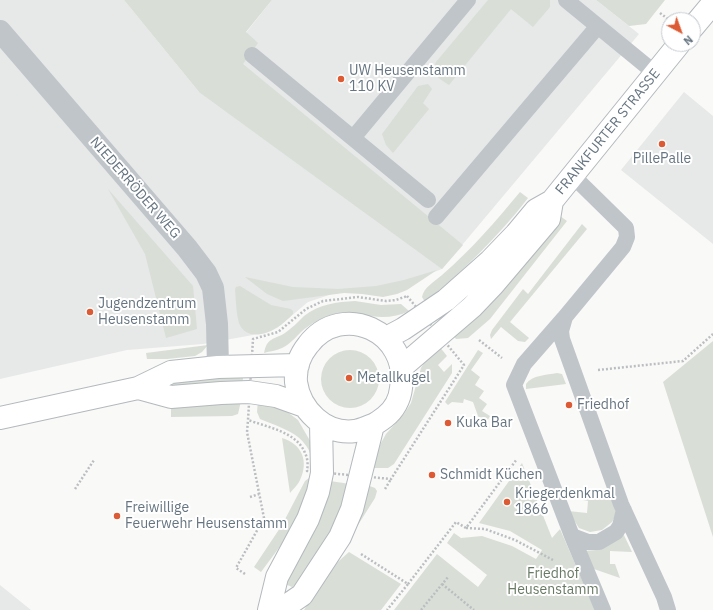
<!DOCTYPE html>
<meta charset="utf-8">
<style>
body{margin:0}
#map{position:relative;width:713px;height:610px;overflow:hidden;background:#f9f9f7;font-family:"IBM Plex Sans",sans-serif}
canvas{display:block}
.north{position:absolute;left:661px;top:12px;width:40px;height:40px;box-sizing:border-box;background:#fff;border:1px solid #c2c8cd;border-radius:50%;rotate:139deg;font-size:11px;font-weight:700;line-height:16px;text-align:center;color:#667581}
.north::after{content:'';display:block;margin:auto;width:14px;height:18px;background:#dd5b34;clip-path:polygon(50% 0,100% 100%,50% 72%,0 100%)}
</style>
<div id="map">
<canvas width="713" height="610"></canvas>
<div class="north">N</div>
</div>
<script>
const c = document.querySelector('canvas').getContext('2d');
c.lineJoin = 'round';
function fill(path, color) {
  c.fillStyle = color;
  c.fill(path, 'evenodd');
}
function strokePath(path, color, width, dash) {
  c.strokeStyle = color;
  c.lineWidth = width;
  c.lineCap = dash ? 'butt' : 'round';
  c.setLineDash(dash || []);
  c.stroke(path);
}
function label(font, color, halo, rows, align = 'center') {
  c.font = font + ' "IBM Plex Sans",sans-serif';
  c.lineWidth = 4;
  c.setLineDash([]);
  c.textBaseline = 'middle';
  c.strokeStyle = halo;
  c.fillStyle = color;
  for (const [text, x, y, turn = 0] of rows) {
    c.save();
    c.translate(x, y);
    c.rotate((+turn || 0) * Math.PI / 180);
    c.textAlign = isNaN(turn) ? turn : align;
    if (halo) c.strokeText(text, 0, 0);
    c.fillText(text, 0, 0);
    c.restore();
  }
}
fill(new Path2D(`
 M0,0H124L199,92L272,0H596L639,34L442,269L381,292L335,293L308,302L277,328L253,335L203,344L127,350L0,379Z
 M684,92L713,116V244L621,170Z
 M0,585L31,610H0Z`), '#e7e8e8');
fill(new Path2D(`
 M124,0H272L246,32L258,43L243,64L463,245L442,269L199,92Z
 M488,0H550V7L533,27L511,9L449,85C439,78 430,75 436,62Z
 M596,0H665L646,24L629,26Z
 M428,84L432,89L423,103L429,109L393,153L386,145L382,134L418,86Z
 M108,189L193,286L197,329L166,338L145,254Z
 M520,192L528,198C498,237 463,271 425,302L422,297C424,287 434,282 442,275C471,250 496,221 520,192Z
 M560,216L567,221L490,319L468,338L456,339L452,334Z
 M582,224L587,229L510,322L529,338L525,342L518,341L501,327L491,339L490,335L492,330L523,289L528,294Z
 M437,270L407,290L397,294L383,297L362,294L344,293L283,301L267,294L245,277L293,287L338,289L376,286L404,280Z
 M240,286L271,305L291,309L293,311V314C288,319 282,325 276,328C264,336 245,339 239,323C236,312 236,300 235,289L236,287Z
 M355,301L381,305L401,304L409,311C401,315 392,317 382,317C365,317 351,310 333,314C321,318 310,324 301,332C295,338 290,344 282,348C276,351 270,351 264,353C267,337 274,340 285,333C292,328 298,322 304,316C319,304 337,302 355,301Z
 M713,341V537L663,382Z
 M208,345L202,352L195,356L167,359H147L146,353Z
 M439,346L447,356L438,365L444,372L452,364V373L394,464L388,468H372L381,443L386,434L404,414L411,403L421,368L427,358Z
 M478,350L483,353L471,370L480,377L475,385L484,391L479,398L487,404L482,411L490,416L485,425L478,416L473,402L464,399L463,403L452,402L448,405L445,402Z
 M321 379a29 29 0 1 1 58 0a29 29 0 1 1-58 0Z
 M244,372L242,385L170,387L168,385V379Z
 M557,373L562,374L566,384L526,389V384C532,375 547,375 557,373Z
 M258,400L286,411L298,420L313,446L312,462C311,457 310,451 307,447C297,431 276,426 260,419L257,412Z
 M241,401L238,414L232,416L171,417V405Z
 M282,438C302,444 309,461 300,480C298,485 293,489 290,493Z
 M522,463L552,538L560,529L595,610H394L437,554L478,587L487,575L447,543L454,533L461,538L482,536L512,546L536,559L542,550L510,531L479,523Z
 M309,478L312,479L300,515L284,541L261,572L254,567L282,525L305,481Z
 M330,481L350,484L332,530L297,584L292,587L285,584Z
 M367,485L375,488L377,491L375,498L341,552Z
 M584,487L608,492L617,513L612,522L602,530L590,532L579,528L568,511L587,513L588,501L583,500Z
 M622,531L632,552L610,551V564H615L620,578L591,568L583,551L596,550L608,544Z
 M349,552L401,584L381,610H304L331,568Z`), '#d9ded7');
const secondary = new Path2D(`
 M693,27L713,3
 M386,338L403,329L446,300L490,261L516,234L536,210L552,201L679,44
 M402,367L472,307L493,285L549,219L552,201
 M138,388L171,397L221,393L249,392L276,396L304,406
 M0,418L138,388L171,372L218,367L298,365
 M269,610L277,577L308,519L318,492L322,473L321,423
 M280,610L302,595L340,537L352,509L373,425C377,423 381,420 385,417C394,410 400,399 401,388C411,332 342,300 308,345C300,355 295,368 296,382C300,410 325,435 355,431C361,430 367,427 373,425`);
strokePath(secondary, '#b3b9bd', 24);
strokePath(new Path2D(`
 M660,13L668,19
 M407,296L464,365L391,479L307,471C308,465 308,459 305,453C297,432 267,427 248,420L253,339L278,332L306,309L323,301L358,297L386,301L396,300Z
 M479,340L502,358
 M598,370L683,361L713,334
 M75,489L94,460
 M385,489L391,479
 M250,497L259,494
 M466,528L485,529L515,540L553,560
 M361,554L408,584L387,610
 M245,574L236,568L264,518L247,432L248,420
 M408,584L456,522L466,528L517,459
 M442,584L474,610
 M421,610L448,577`), '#bbbec1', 2.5, [2, 2]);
strokePath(new Path2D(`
 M566,0L655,73
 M252,55L428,200
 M353,138L468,0
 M572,175L626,228L627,237L623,247L565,317L524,364L514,385L572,536L603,610
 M436,217L598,26
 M565,317L561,331L562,339L621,504L664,597L668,610
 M572,536L588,542H599L616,532L620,526L624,510`), '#c0c5c9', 16);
strokePath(new Path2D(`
 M0,31L187,248L206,273L213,288L217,324L218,367`), '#c0c5c9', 22);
strokePath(secondary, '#fff', 22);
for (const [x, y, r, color] of [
 [341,79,4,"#dd5b34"],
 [662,144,4,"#dd5b34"],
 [90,312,4,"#dd5b34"],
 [349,378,4,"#dd5b34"],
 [569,405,4,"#dd5b34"],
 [448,423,4,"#dd5b34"],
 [432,475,4,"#dd5b34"],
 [507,502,4,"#dd5b34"],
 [117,516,4,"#dd5b34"]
]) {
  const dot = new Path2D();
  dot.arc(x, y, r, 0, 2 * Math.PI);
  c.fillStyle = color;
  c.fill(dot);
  strokePath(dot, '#fff', 1.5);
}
label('14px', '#667581', '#fff', [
 ["UW Heusenstamm",349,71],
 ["110 KV",349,87],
 ["PillePalle",662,159,"center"],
 ["Jugendzentrum",98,304],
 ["Heusenstamm",98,320],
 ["Metallkugel",357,378],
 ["Friedhof",577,405],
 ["Kuka Bar",456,423],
 ["Schmidt Küchen",440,475],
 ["Kriegerdenkmal",515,494],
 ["1866",515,510],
 ["Freiwillige",125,508],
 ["Feuerwehr Heusenstamm",125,524]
], 'left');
label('14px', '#667581', '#fff', [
 ["FRANKFURTER STRASSE",608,132,-51],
 ["NIEDERRÖDER WEG",135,188,49]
]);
label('14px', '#687964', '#fff', [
 ["Friedhof",553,574],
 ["Heusenstamm",553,590]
]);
</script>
